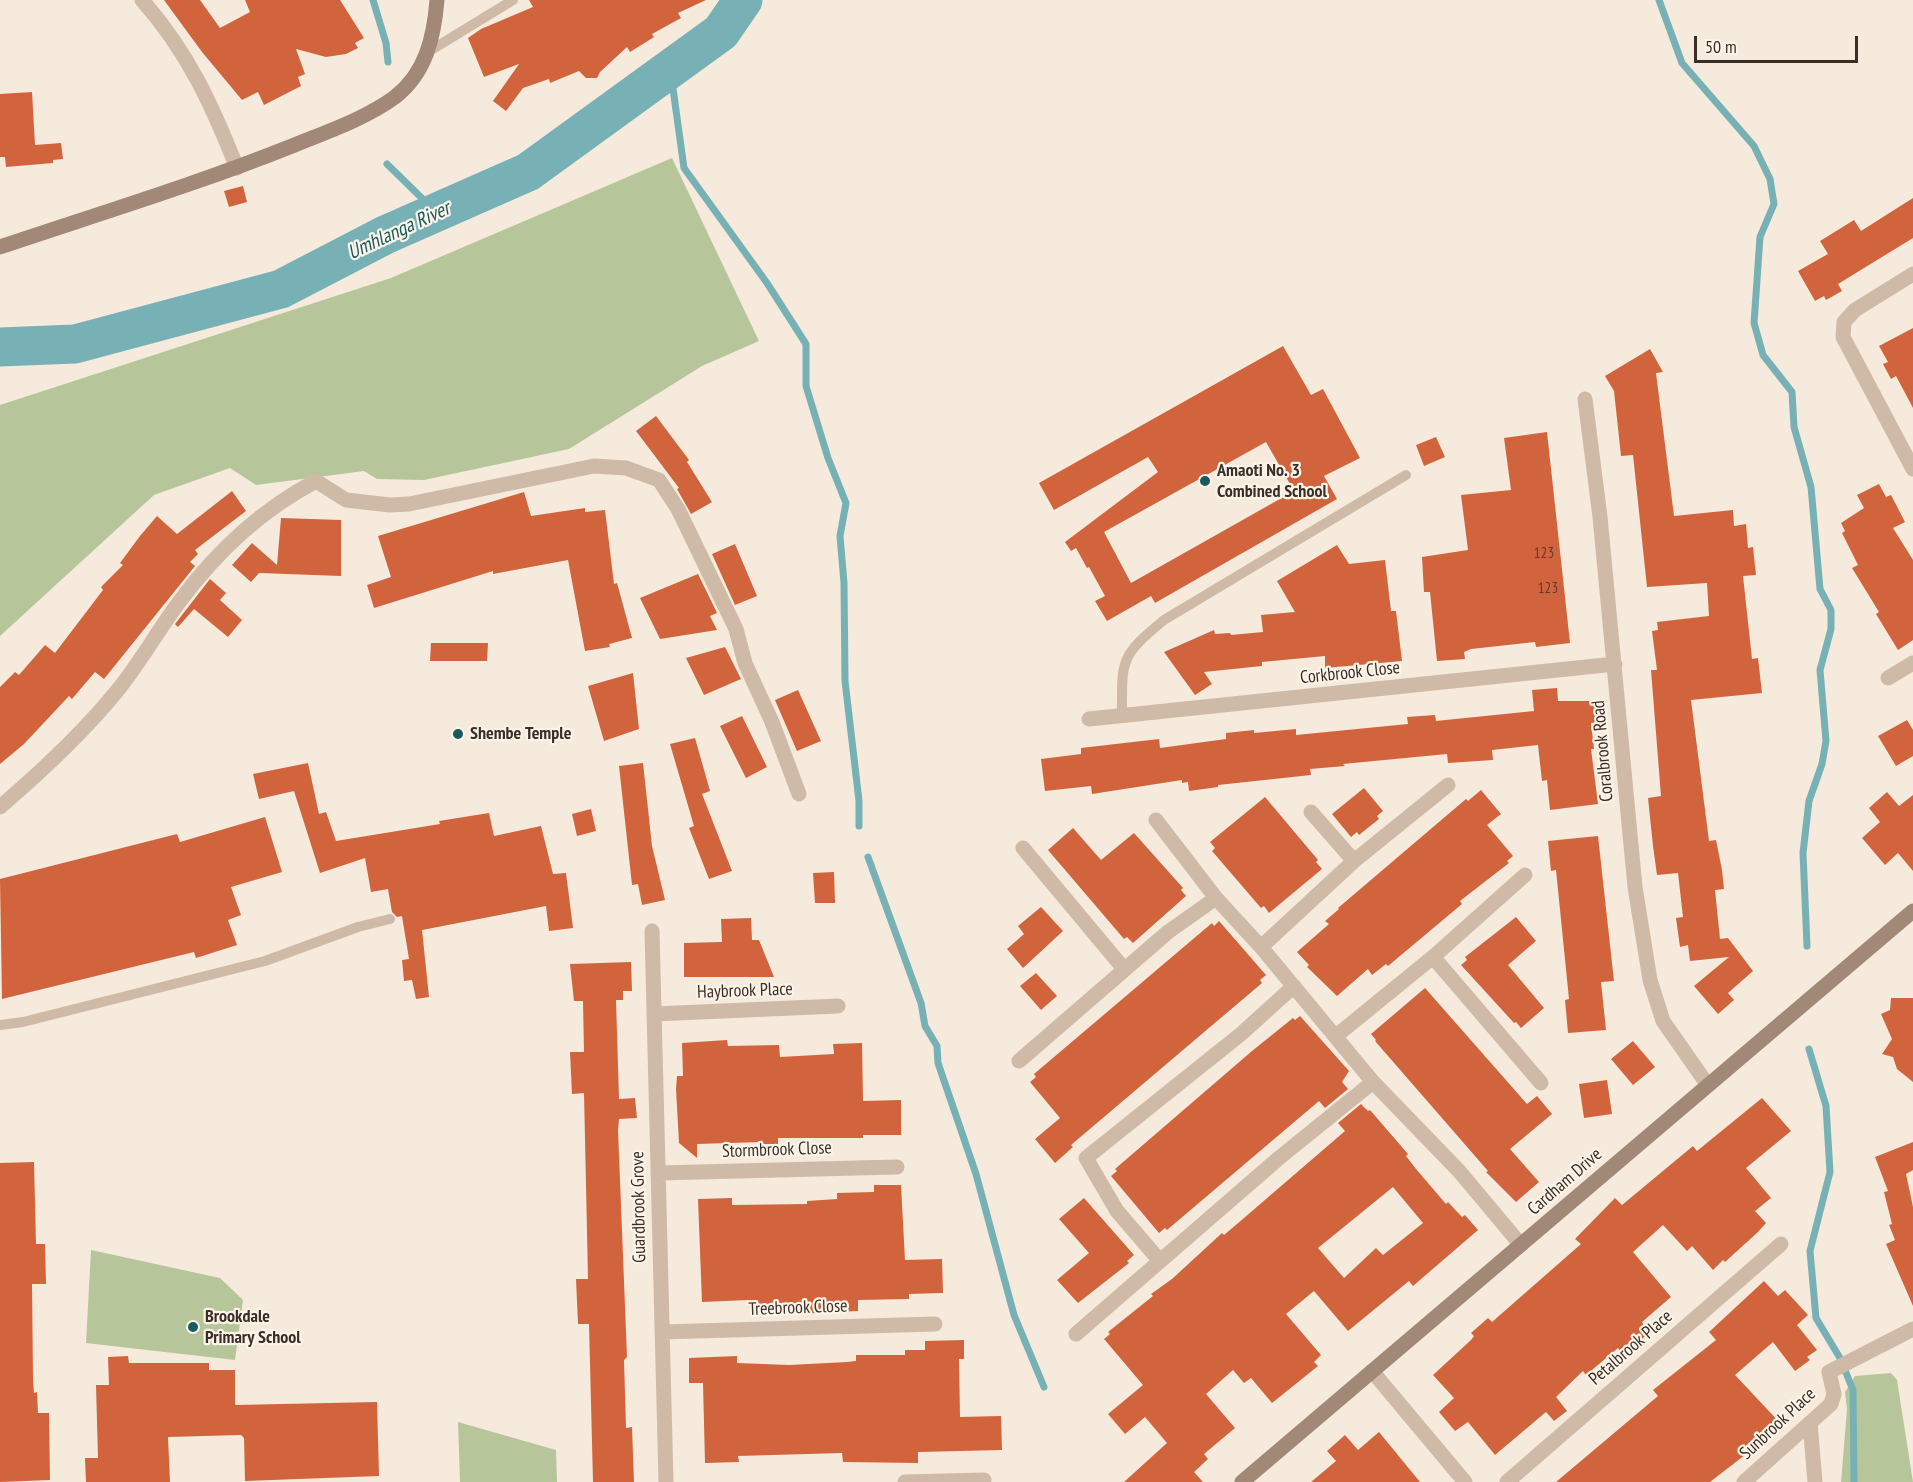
<!DOCTYPE html>
<style>
body{margin:0}
#map{position:relative;width:1913px;height:1482px;overflow:hidden;background:#f5eadc;font-family:"PT Sans Narrow",sans-serif}
canvas{display:block}
.scale{position:absolute;left:1694px;top:36px;width:164px;height:27px;box-sizing:border-box;border:3px solid #3a2e28;border-top:0;padding-left:8px;font-size:18px;line-height:21px;white-space:nowrap;color:#3a2e28;-webkit-text-stroke:4px #fcf4e9;paint-order:stroke}
</style>
<div id="map">
<canvas width="1913" height="1482"></canvas>
<div class="scale">50 m</div>
</div>
<script>
const c = document.querySelector('canvas').getContext('2d');
c.lineJoin = 'round';
function fill(path, color) {
  c.fillStyle = color;
  c.fill(path, 'evenodd');
}
function strokePath(path, color, width, dash) {
  c.strokeStyle = color;
  c.lineWidth = width;
  c.lineCap = dash ? 'butt' : 'round';
  c.setLineDash(dash || []);
  c.stroke(path);
}
function label(font, color, halo, rows, align = 'center') {
  c.font = font + ' "PT Sans Narrow",sans-serif';
  c.lineWidth = 4.5;
  c.setLineDash([]);
  c.textBaseline = 'middle';
  c.strokeStyle = halo;
  c.fillStyle = color;
  for (const [text, x, y, turn = 0] of rows) {
    c.save();
    c.translate(x, y);
    c.rotate((+turn || 0) * Math.PI / 180);
    c.textAlign = isNaN(turn) ? turn : align;
    if (halo) c.strokeText(text, 0, 0);
    c.fillText(text, 0, 0);
    c.restore();
  }
}
fill(new Path2D(`
 M672,158L759,341L702,366L569,449L424,480L377,479L364,471L256,485L230,468L154,495L0,636V405L391,278Z
 M91,1250L220,1278L243,1300L235,1360L86,1343Z
 M1891,1373L1897,1380L1913,1482H1841L1847,1409L1845,1392L1855,1376Z
 M458,1422L556,1450L557,1482H460Z`), '#b6c69a');
strokePath(new Path2D(`
 M373,0L386,43L388,62
 M1659,0L1682,63L1754,146L1770,179L1774,204L1760,237L1754,323L1763,355L1792,392L1794,427L1811,487L1820,589L1831,610V629L1820,670L1826,741L1822,764L1809,801L1803,853L1807,946
 M670,67L684,168L767,283L806,344V386L828,458L846,503L840,536L844,583L845,681L859,801V826
 M387,164L437,213
 M868,857L921,1003L925,1026L937,1046L938,1063L976,1174L1014,1315L1044,1387
 M1809,1049L1826,1106L1830,1172L1810,1251L1816,1318L1840,1358L1853,1390L1854,1482`), '#78b1b5', 7);
strokePath(new Path2D(`
 M0,347L75,344L281,289L385,235L528,172L721,32L743,0`), '#78b1b5', 39);
fill(new Path2D(`
 M164,0H200L220,28L250,12L245,0H340L364,38L355,43L358,48L346,54L326,57L296,49L305,74L298,77L301,86L264,105L258,92L242,100L202,52Z
 M529,0H706L678,13L681,18L652,34L654,37L630,52L627,47L600,72L597,78H586L579,71L550,83L549,79L523,88L506,111L493,101L519,64L484,77L468,38L481,29L533,7Z
 M32,92L35,145L61,143L63,159L53,160V163L6,167L5,157H0V94Z
 M243,186L247,202L229,207L224,191Z
 M1913,198V238L1838,284L1842,291L1826,300L1824,296L1815,301L1798,271L1828,254L1820,241L1854,220L1861,231Z
 M1913,328V408L1896,376L1891,379L1883,364L1888,362L1879,346Z
 M1283,346L1311,395L1323,389L1360,458L1324,476L1337,499L1155,603L1151,596L1107,621L1095,601L1105,596L1089,567L1087,568L1076,548L1071,551L1065,542L1158,472L1148,457L1054,510L1039,483ZM1266,442L1294,491L1131,583L1104,532Z
 M1650,349L1663,372L1656,373L1674,516L1733,510L1734,526L1746,524L1748,548L1753,547L1756,575L1743,576L1752,659L1758,658L1762,693L1691,700L1709,841L1716,840L1722,870L1724,889L1715,890L1720,939L1728,938L1753,971L1728,993L1734,1000L1718,1014L1694,986L1729,957L1690,961L1688,945L1680,947L1676,918L1683,917L1678,873L1657,875L1653,846L1648,798L1661,796L1651,670H1657L1652,631L1658,630L1657,622L1709,616L1707,583L1647,587L1633,455L1621,456L1614,391L1605,376Z
 M656,416L689,460L687,462L712,502L691,514L677,489L679,488L636,431Z
 M1547,432L1570,643L1536,647L1535,642L1471,649L1464,652L1465,659L1437,661L1430,592H1424L1422,557L1468,550L1461,495L1511,490L1504,438Z
 M1436,437L1445,457L1424,466L1416,445Z
 M1879,484L1886,497L1891,495L1905,522L1893,528L1913,560V640L1898,650L1876,614L1879,612L1852,568L1858,565L1842,533L1845,531L1841,523L1864,508L1857,495Z
 M232,491L246,511L195,550L198,554L190,562L195,566L104,679L95,672L72,699L69,696L24,744L0,764V687L15,672L19,675L45,645L55,653L103,590L101,587L123,565L120,563L140,536L157,516L177,534Z
 M524,492L531,516L585,508V512L605,510L614,584L617,583L632,638L609,644L610,647L585,651L568,560L493,574V571L374,608L367,585L391,577L378,536Z
 M281,518L341,520V576L259,573L251,582L232,565L252,543L277,565Z
 M735,544L757,596L735,605L712,554Z
 M1337,545L1349,564L1385,560L1391,611H1396L1402,661L1325,668V656L1262,662V666L1204,672L1212,684L1195,695L1164,652L1214,630L1215,634L1230,633L1231,635L1263,632L1261,615L1295,612L1277,581Z
 M698,574L717,613L710,616L717,630L660,639L640,598Z
 M210,579L226,593L220,600L242,620L228,637L194,609L178,627L175,624Z
 M431,643H488L487,661H430Z
 M725,647L741,679L704,695L686,658Z
 M633,673L639,729L604,741L588,686Z
 M1557,688L1558,701H1600L1602,722L1591,723L1594,749H1591L1598,804L1550,810L1547,780L1542,781L1538,745L1492,750L1493,760L1448,763L1447,754L1343,764L1345,766L1310,769L1311,775L1218,785V787L1189,791L1188,782L1182,783V780L1092,794L1091,786L1045,791L1041,759L1081,754V748L1159,739L1160,748L1226,739V733L1254,730V733L1296,729V735L1408,724L1407,717L1435,715L1436,721L1534,711L1532,690Z
 M798,690L821,741L797,751L775,700Z
 M742,716L767,767L746,778L720,726Z
 M1907,720L1913,730V756L1896,766L1878,736Z
 M695,738L710,791L702,794L732,871L709,879L689,828L694,826L670,744Z
 M308,763L319,814L326,812L336,841L440,824L439,821L489,813L494,836L541,826L553,874L566,873L573,928L549,931L546,906L422,930L429,997L416,999L412,980L404,981L402,960L409,959L402,916L397,917L392,912L388,889L371,892L365,858L320,873L294,791L259,799L253,774Z
 M643,763L652,846L665,900L642,905L638,884L632,885L619,766Z
 M1364,788L1383,811L1377,816L1379,819L1359,835L1357,832L1351,837L1332,814Z
 M1481,790L1501,814L1487,825L1513,856L1507,861L1509,863L1460,901L1462,904L1388,966L1386,964L1372,975L1368,969L1337,996L1307,967L1309,965L1297,952L1329,924L1325,921L1339,909L1338,908L1466,799L1468,801Z
 M1887,792L1899,806L1913,795V871L1898,853L1885,865L1862,838L1880,822L1869,808Z
 M1265,797L1318,860L1316,862L1322,869L1269,913L1264,906L1261,908L1212,851L1215,848L1210,842Z
 M591,809L596,831L577,836L572,814Z
 M265,817L282,872L231,887L241,915L228,920L237,945L196,958L194,952L2,999L0,879L177,834L180,842Z
 M1073,828L1101,860L1134,833L1183,888L1181,890L1186,896L1133,943L1127,937L1124,939L1048,850Z
 M1598,836L1614,981L1601,982L1606,1030L1568,1033L1565,1000L1569,999L1556,870L1551,871L1548,841Z
 M834,872L835,903H815L813,873Z
 M1041,907L1063,931L1023,968L1007,949L1024,934L1018,926Z
 M1516,917L1536,941L1508,965L1544,1008L1521,1028L1516,1022L1514,1023L1461,965L1467,960L1465,957Z
 M751,918L752,940H759L774,977H684V943L722,942L721,919Z
 M1219,921L1266,975L1260,980L1262,983L1071,1145L1073,1147L1055,1163L1035,1139L1060,1118L1030,1082L1036,1077L1034,1074L1212,923L1214,926Z
 M631,962L632,991H623V1000H616L619,1099L635,1098L637,1118L619,1119L618,1130L627,1357L624,1360L626,1428L632,1427L634,1482H593L589,1324H578L576,1279H588L584,1093L572,1094L570,1052H584L583,1001H574L570,964Z
 M1036,973L1057,996L1041,1010L1020,986Z
 M1425,988L1527,1104L1537,1096L1552,1114L1510,1149L1539,1182L1516,1202L1486,1172L1488,1171L1375,1041L1376,1040L1371,1034Z
 M1891,998H1913V1082L1897,1069L1893,1057L1882,1054L1892,1039L1881,1014L1890,1010Z
 M1300,1016L1349,1071L1342,1082L1348,1089L1325,1108L1319,1101L1167,1230L1165,1228L1159,1233L1111,1176L1117,1171L1115,1169L1252,1051L1293,1018L1295,1020Z
 M727,1040L728,1046L779,1045L780,1057L834,1054L833,1044L862,1043L863,1101L901,1100V1135H863V1138H778V1144H761V1142L697,1144V1158L679,1143L676,1089L677,1076H683L682,1043Z
 M1633,1041L1655,1067L1633,1085L1611,1059Z
 M1607,1080L1612,1114L1584,1118L1579,1084Z
 M1762,1098L1791,1131L1746,1168L1771,1198L1755,1211L1766,1223L1758,1232L1725,1262L1723,1260L1713,1270L1692,1246L1687,1251L1663,1225L1633,1252L1671,1297L1642,1322L1649,1333L1629,1350L1625,1346L1620,1351L1618,1348L1586,1375L1583,1371L1556,1397L1567,1411L1554,1421L1546,1412L1495,1455L1468,1422L1455,1431L1439,1412L1454,1398L1433,1375L1471,1340L1474,1336L1471,1333L1488,1318L1492,1322L1581,1244L1575,1239L1615,1198L1622,1205L1693,1146L1697,1151Z
 M1361,1104L1368,1111L1370,1110L1408,1154L1406,1156L1416,1169L1446,1204L1448,1202L1462,1217L1465,1215L1478,1230L1413,1286L1409,1281L1348,1331L1314,1291L1286,1314L1321,1355L1314,1362L1318,1366L1272,1403L1251,1378L1244,1383L1233,1370L1206,1394L1235,1428L1204,1454L1208,1459L1194,1472L1203,1482H1124L1167,1443L1145,1417L1125,1434L1108,1414L1143,1385L1104,1339L1110,1334L1108,1332L1153,1296L1151,1294L1172,1279L1222,1233L1224,1235L1237,1224L1345,1131L1338,1123ZM1393,1187L1423,1223L1383,1255L1376,1248L1344,1278L1318,1248Z
 M1913,1142V1170L1906,1174L1913,1207V1306L1886,1244L1895,1240L1889,1225L1892,1224L1884,1192L1888,1191L1875,1157Z
 M34,1162L36,1244H45L46,1284H32L33,1379L34,1393L37,1392L38,1413H49L50,1480L0,1482V1163Z
 M874,1185H901L905,1260L942,1259L943,1293L909,1294V1299L858,1300V1311L817,1313L793,1314V1308L750,1309L749,1300L702,1302L698,1199L732,1198V1205L807,1204V1201L837,1199V1193L874,1192Z
 M1084,1198L1134,1255L1127,1261L1129,1263L1078,1303L1057,1280L1089,1253L1059,1219Z
 M1764,1281L1778,1296L1785,1290L1808,1315L1797,1325L1817,1350L1807,1357L1810,1360L1795,1371L1773,1342L1735,1375L1782,1425L1755,1450L1754,1448L1710,1482H1556L1658,1396L1653,1390L1716,1340L1709,1332Z
 M964,1340V1359H959L960,1417L1001,1416L1002,1450L918,1452V1463L843,1462L842,1453L738,1456L739,1462L705,1463L703,1383H689V1358L737,1356V1363L789,1365L847,1362L856,1361V1355H905V1350H925V1341Z
 M128,1356L129,1363H209V1370H235V1405L377,1402L379,1476L245,1481L244,1438L241,1435L168,1437L170,1482H86L85,1458H98L96,1385H109L108,1357Z
 M1379,1432L1420,1482H1311L1336,1461L1327,1451L1345,1435L1358,1450Z`), '#d2643d');
strokePath(new Path2D(`
 M428,52L513,0
 M1122,716C1122,660 1119,657 1164,620L1406,475
 M0,1025L23,1022L265,961L358,927L390,919`), '#cebaa7', 10);
strokePath(new Path2D(`
 M142,0C188,52 212,105 237,168
 M1913,274L1855,310L1844,322L1843,337L1913,469
 M1585,399L1600,517L1635,887L1650,980L1663,1021L1707,1084
 M1888,678L1913,663
 M1089,719L1615,664
 M0,807C42,771 82,734 117,691C140,663 158,630 180,601C217,551 261,510 316,481L346,500L390,505L409,504L594,466L626,468L659,480L678,509L736,629L745,663L772,722L799,794
 M1311,812L1354,861
 M1156,820L1216,898L1261,947L1373,1082L1459,1171L1521,1245
 M1023,848L1124,969
 M652,931L666,1482
 M1261,947L1354,861L1448,785
 M1433,957L1541,1083
 M654,1014L838,1006
 M1336,1036L1433,957L1525,875
 M1019,1061L1168,932L1216,898
 M658,1173L897,1167
 M1160,1261L1117,1211L1086,1158L1241,1034L1294,986
 M662,1332L935,1324
 M1076,1334L1279,1158L1373,1082
 M1372,1371L1465,1482
 M1810,1423L1815,1482
 M905,1482L984,1480
 M1507,1482L1781,1244
 M1744,1482L1831,1404L1834,1394L1829,1372L1913,1329`), '#cebaa7', 15);
strokePath(new Path2D(`
 M0,247C98,214 197,184 292,146C326,132 365,119 395,97C426,73 434,37 437,0
 M1242,1482L1913,911`), '#a28877', 15);
for (const [x, y, r, color] of [
 [1205,481,6,"#195a60"],
 [458,734,6,"#195a60"],
 [193,1327,6,"#195a60"]
]) {
  const dot = new Path2D();
  dot.arc(x, y, r, 0, 2 * Math.PI);
  c.fillStyle = color;
  c.fill(dot);
  strokePath(dot, '#fcf4e9', 2);
}
label('15px', '#603c2d', null, [
 ["123",1544,554],
 ["123",1548,589]
]);
label('bold 18px', '#3a2e28', '#fcf4e9', [
 ["Amaoti No. 3",1217,471],
 ["Combined School",1217,492],
 ["Shembe Temple",470,734],
 ["Brookdale",205,1317],
 ["Primary School",205,1338]
], 'left');
label('18px', '#3a2e28', '#fcf4e9', [
 ["Corkbrook Close",1350,673,-6],
 ["Coralbrook Road",1603,751,-95],
 ["Haybrook Place",745,991,-2],
 ["Stormbrook Close",777,1150,-2],
 ["Cardham Drive",1565,1182,-41],
 ["Guardbrook Grove",639,1207,-91],
 ["Treebrook Close",798,1308,-2],
 ["Petalbrook Place",1631,1348,-41],
 ["Sunbrook Place",1778,1424,-43]
]);
label('italic 20px', '#195a60', '#fcf4e9', [
 ["Umhlanga River",399,231,-25]
]);
</script>
